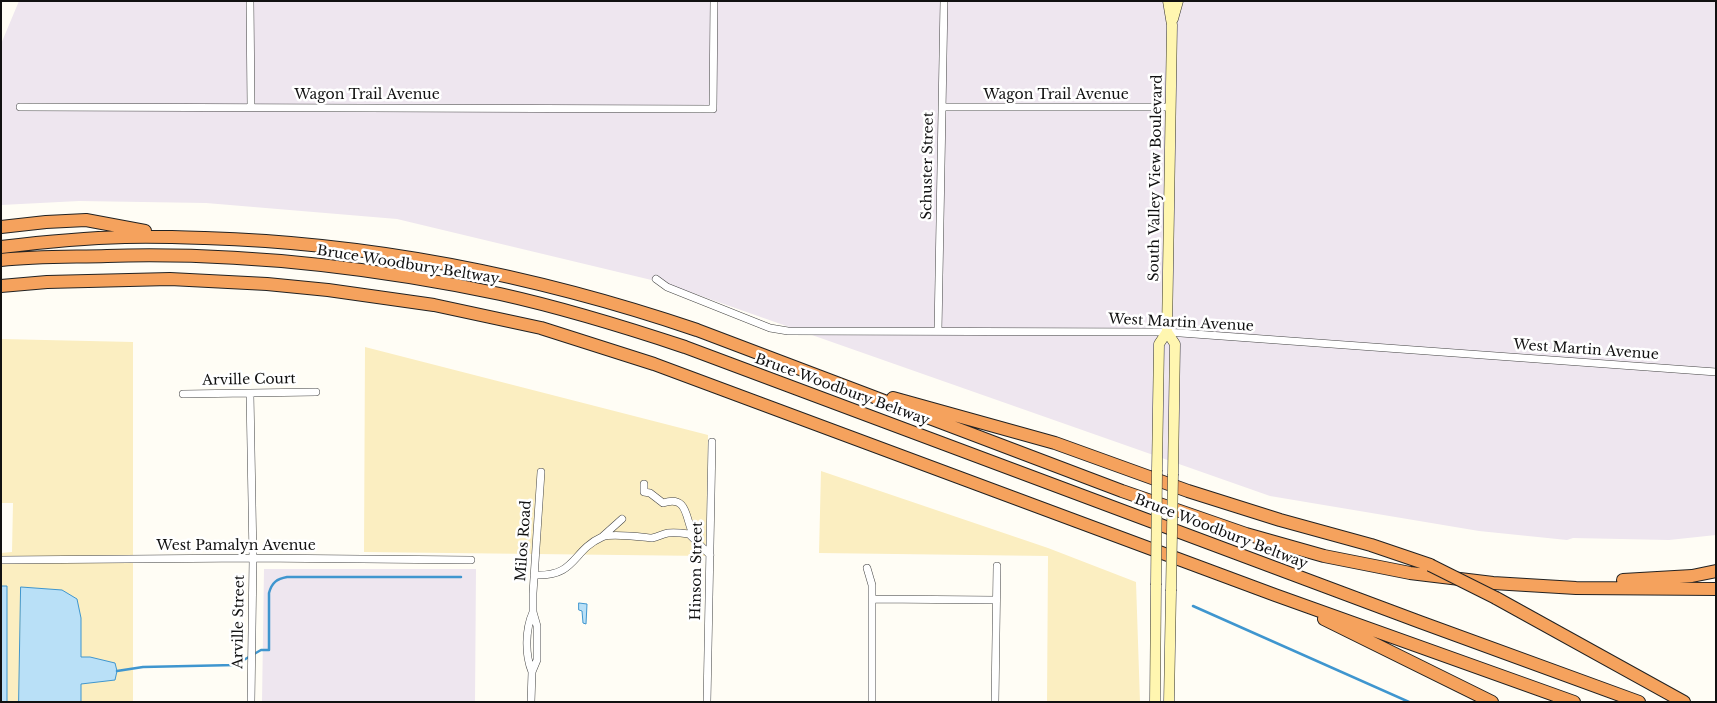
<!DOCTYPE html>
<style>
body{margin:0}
#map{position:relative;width:1717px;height:703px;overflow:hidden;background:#fffdf5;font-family:"Libre Baskerville",serif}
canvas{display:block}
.frame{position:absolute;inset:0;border:2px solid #111;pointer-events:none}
</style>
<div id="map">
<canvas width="1717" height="703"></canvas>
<div class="frame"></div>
</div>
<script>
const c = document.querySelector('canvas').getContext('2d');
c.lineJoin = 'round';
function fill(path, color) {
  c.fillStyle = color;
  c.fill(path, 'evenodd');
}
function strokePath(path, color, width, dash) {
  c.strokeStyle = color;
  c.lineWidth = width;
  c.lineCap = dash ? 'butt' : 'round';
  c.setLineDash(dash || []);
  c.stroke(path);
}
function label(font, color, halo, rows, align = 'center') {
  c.font = font + ' "Libre Baskerville",serif';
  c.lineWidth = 5;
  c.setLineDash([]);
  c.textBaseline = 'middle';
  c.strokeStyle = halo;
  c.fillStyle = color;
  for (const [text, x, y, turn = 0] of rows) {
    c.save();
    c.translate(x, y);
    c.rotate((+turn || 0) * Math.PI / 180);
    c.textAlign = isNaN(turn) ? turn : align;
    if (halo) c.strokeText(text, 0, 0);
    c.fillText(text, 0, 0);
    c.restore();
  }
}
fill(new Path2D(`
 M19,1H1716V535L1669,540L1573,538L1567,540L1479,531L1270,496L664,283L397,219L206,203L79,201L1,205V44Z
 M264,569H476L475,702H262Z`), '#eee6ef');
fill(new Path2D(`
 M1,339L133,342V702H1V553L12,552L13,503H1Z
 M365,347L708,435L706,556L364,552Z
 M821,471L1048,548L1136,582L1140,702H1047L1048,556L819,553Z`), '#fbeec1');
const water = new Path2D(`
 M1,586H7V702H1Z
 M21,587L62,590L77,599L81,618V657H90L115,663L117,671L115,680L81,684V702H19Z
 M579,603L587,604L586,624L583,623L582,611L579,610Z`);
fill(water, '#b9e0f7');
strokePath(water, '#3f96cf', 1);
strokePath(new Path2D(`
 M1193,606L1409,702
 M117,671L143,667L235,665L261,650H269V593C272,582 277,579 287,577H461`), '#3f96cf', 2.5);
const minor = new Path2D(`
 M250,1L251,107
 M20,107L713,109L714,1
 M942,107H1171
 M656,279L667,287L770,328L788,331L1167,332L1716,372
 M938,331L944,1
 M183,394L316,392
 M250,394L253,558L251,702
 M644,484V492L650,493L663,503C689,494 685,520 694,536
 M603,536L622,519
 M1,560L253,558L471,560
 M867,568L872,585V702
 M534,575C577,577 571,551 602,537C611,533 641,537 652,538C658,537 662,534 668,533C675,532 682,533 689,534L710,555
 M872,599L996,600
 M532,672C525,655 525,630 533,612
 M531,702L532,672L537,660V626L533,612V593L541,472
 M707,702L712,442
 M995,702L997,566`);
const secondary = new Path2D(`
 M1173,19L1178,1
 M1167,332L1175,344L1173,474
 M1157,470L1159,344L1167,332L1172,25L1168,1
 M1155,702L1156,585
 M1169,702L1171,591`);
const motorway = new Path2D(`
 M1,227L46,222L86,220L145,231
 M1,247C43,242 84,238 125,237C152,236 178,237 205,238C373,243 538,276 697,330L1122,491L1246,534L1324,556L1410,573L1493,583L1576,588L1716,589
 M1,260C36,256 72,257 107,256C239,252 371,267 500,294C563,308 625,327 685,347L1420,622L1639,702
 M1,286L47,282L170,279L267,284L328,290L434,305L541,328L654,364L1275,595L1574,702
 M893,398L1055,443L1188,491L1280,520L1371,545L1430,565
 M1623,580L1692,576L1716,571
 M1496,598L1684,702
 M1324,619L1492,702`);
strokePath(minor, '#444', 8);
strokePath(secondary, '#333', 11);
strokePath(motorway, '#222', 14);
strokePath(minor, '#fff', 7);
strokePath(secondary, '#fff6b0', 10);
strokePath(motorway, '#f5a25d', 12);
const secondaryBridge = new Path2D(`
 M1156,585L1157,470
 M1171,591L1173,474`);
const motorwayBridge = new Path2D(`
 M1430,565L1496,598`);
strokePath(secondaryBridge, '#333', 11, []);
strokePath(motorwayBridge, '#222', 14, []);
strokePath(secondaryBridge, '#fff6b0', 10);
strokePath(motorwayBridge, '#f5a25d', 12);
label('14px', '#111', '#fff', [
 ["Wagon Trail Avenue",367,95],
 ["Wagon Trail Avenue",1056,95],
 ["Schuster Street",928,166,-89],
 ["South Valley View Boulevard",1156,178,-89],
 ["Bruce Woodbury Beltway",408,265,9],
 ["West Martin Avenue",1181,323,3],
 ["West Martin Avenue",1586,350,4],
 ["Arville Court",249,380,-1],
 ["Bruce Woodbury Beltway",842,390,20],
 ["Bruce Woodbury Beltway",1221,532,21],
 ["Milos Road",524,541,-86],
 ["West Pamalyn Avenue",236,546],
 ["Hinson Street",697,571,-89],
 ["Arville Street",239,622,-89]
]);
</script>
